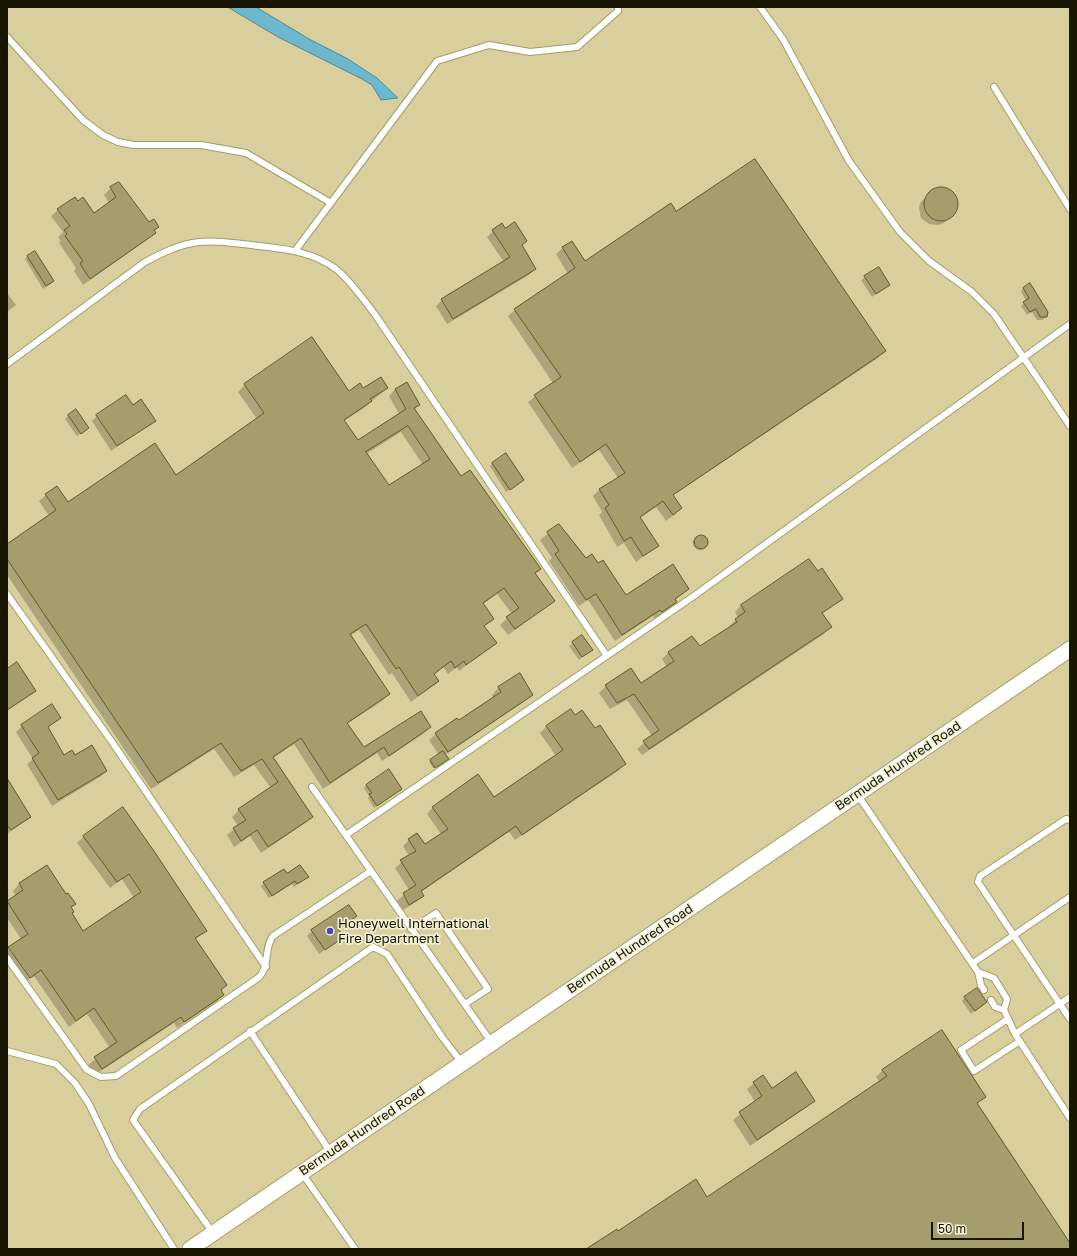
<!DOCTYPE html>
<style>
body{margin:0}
#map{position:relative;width:1077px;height:1256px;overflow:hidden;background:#d8cf9c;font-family:"Golos Text",sans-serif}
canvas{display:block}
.frame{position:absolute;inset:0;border:8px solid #181503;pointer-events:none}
.scale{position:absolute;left:931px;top:1222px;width:93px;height:18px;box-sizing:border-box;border:2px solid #181503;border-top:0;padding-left:5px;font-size:12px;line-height:14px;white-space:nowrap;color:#181503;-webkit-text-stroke:3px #f3efd6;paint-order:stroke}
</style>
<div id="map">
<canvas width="1077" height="1256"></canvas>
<div class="frame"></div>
<div class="scale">50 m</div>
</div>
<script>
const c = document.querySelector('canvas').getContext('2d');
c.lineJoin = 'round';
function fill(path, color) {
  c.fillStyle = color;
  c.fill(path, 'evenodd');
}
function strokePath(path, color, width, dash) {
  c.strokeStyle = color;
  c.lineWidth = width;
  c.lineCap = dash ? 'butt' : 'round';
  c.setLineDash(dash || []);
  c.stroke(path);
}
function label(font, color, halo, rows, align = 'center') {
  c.font = font + ' "Golos Text",sans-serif';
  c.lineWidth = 3.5;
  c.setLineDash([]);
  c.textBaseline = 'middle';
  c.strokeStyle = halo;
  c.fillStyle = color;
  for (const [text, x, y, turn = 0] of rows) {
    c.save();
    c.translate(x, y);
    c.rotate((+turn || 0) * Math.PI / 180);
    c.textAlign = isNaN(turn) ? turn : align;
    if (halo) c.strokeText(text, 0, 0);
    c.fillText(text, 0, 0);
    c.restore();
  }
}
const water = new Path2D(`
 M228,7H256L309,39L348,59L377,78L398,98L381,100L372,85L362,79L278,37Z`);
fill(water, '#6cb8ce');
strokePath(water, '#538791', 1);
fill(new Path2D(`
 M111,188L149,223L158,227L148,239L83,285L74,271L76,268L59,243L61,241L58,237L63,232L51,216L58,210L94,215L109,203L104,195Z
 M943,188L947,189L954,196L956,210L944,223L939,225L929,224L921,218L919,208L920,203L933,190Z
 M676,213L884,351L878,358L672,496L681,508L674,515L666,521L656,507L640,518L657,546L636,562L624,543L617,547L599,515L602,512L593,496L599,490L618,478L599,450L572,468L528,402L553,383L508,316L515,310L568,274L556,254L563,248L584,263Z
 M505,230L526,241L521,246L535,269L529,275L447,324L436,306L442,300L504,262L487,237L493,231Z
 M28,256L53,281L50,284L43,289L25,259Z
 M879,268L888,285L872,297L861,280Z
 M1024,288L1046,317L1042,320H1037L1032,312L1027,315L1021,306L1026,301L1021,291Z
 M7,293L16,305L7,312Z
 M245,385L349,392L387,388L364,408L344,421L357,441L399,414L389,396L395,389L419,405L414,410L461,477L539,569L534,574L554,601L508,635L500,625L512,614L497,594L483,604L492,618L483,627L495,643L459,671L457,667L448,674L443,667L434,675L438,681L411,702L392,673L389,675L359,630L350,636L389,694L382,701L347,724L364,749L430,727L423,734L382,761L377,753L323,789L294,744L273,758L311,817L305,823L261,853L250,836L234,847L227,835L238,826L232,817L239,810L271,788L254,765L234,777L214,749L151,789L7,575V545L49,516L39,501L46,495L68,504L176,476L257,419L238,392ZM401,432L423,465L388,487L366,454Z
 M68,416L85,431L77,436L65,419Z
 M97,416L154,421L111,451L92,421Z
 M493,463L523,480L506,492L490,466Z
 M559,525L585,560L626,596L688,589L675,600L676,602L669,608L655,619L653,616L615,641L588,600L579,606L549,561L552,558L540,540Z
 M693 543a7 7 0 1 1 14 0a7 7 0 1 1-14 0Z
 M818,573L841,598L821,614L830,627L824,634L642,755L637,749L652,736L627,700L610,709L599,693L606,686L631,670L641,685L667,667L662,659L668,653L699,648L730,627L729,626L738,618L735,612L741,605Z
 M582,636L591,650L579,660L569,646Z
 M7,670L35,691L7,711Z
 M519,674L531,695L525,701L445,755L446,760L433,768L429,762L439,755L429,740L436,734L458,721L493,698L492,695L498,688Z
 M575,716L595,730L624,764L618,771L515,840L509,832L421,892L423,896L416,902L403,910L397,901L409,890L395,868L409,856L403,846L409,840L424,846L441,834L427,814L433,807L494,798L556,756L540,733L547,726Z
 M60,718L47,728L64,756L74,757L106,771L100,777L52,806L27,764L33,759L16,732L22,726Z
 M367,785L401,789L374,808L368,798L369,796L364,788Z
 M7,789L30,817L7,834Z
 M84,836L206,930L195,940L226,985L220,991L223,995L216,1002L177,1028L174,1023L95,1075L88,1065L110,1048L87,1014L69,1027L34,976L32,978L10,947L21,939L7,918V902L16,896L13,891L19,884L47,866L66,895L75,904L70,908L71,913L83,932L134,898L122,879L110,888L77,843Z
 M287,875L307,877L294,887L292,884L269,898L261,886L264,883Z
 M356,916L338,930L342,937L319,954L307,936L312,931Z
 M8,948L30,979L23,983L7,960Z
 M965,998L986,1002L971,1014L962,1001Z
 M883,1070L984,1097L977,1104L1070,1245V1249H588L618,1232L707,1198L880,1082L876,1077Z
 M763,1076L772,1090L814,1101L807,1107L750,1146L733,1120L755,1102L747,1089Z`), '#0003');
const building = new Path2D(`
 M755,159L886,351L673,495L682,508L673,515L663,501L640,517L659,546L643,556L631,537L624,541L605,508L609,505L599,489L625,473L606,444L580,462L534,395L561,377L514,309L575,268L562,247L572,241L585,261L671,203L676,211Z
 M119,182L149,222L154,219L159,227L154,230L156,233L90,279L82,267L80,263L83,261L65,236L67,234L64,230L70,226L57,209L75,197L78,201L83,197L94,213L116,197L110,187Z
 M924 204a17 17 0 1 1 34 0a17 17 0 1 1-34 0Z
 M515,222L527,241L522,245L536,269L453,319L441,299L510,257L492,230L502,223L505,228Z
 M35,251L54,281L46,286L27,256Z
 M879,267L890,285L876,294L864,276Z
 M1030,283L1048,312L1047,317H1040L1036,309L1030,312L1023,302L1029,298L1023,288Z
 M312,337L349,391L360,383L363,388L381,377L388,388L370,399L372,401L344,420L358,440L406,409L395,389L407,382L420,405L414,408L461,476L470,470L541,569L535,573L555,601L515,629L506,617L519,608L504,588L483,603L494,619L484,626L497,643L466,665L464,661L455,668L451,661L434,674L439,681L418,696L399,667L396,669L366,624L350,634L390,694L347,723L364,747L421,711L431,727L389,756L384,747L330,783L301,738L273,757L313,817L268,847L257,830L241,841L233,828L246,820L238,809L278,782L262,759L241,771L221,743L158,783L7,559V544L56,510L45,494L57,486L68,502L155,443L176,475L264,413L244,384ZM408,426L430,459L389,485L366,452Z
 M126,395L133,405L141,399L156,421L117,446L96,415Z
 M76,409L89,428L81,434L68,415Z
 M506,453L524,480L510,490L492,463Z
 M559,524L586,558L592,554L598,563L603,560L626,595L673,564L689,589L675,599L677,602L662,612L660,610L622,635L596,594L586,600L555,554L559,551L547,532Z
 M694 542a7 7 0 1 1 14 0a7 7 0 1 1-14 0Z
 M809,559L818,571L822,568L843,599L822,613L832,627L649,749L643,741L659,730L634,694L617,703L605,685L631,668L641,683L674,661L668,652L692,636L700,646L737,622L735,619L745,612L741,605Z
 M582,635L593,650L582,657L572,642Z
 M17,662L36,691L7,710V669Z
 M520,673L533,695L448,752L435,733L457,718L459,720L501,692L498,687Z
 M52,704L61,718L48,727L64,755L72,750L75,755L92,745L107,771L58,800L32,758L39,753L21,725Z
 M571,709L575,715L582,710L595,728L600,725L626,764L522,835L516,826L421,891L424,896L409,905L403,893L416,885L400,860L416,851L408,839L417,833L425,844L448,829L432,807L478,774L494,797L563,750L546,726Z
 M443,751L449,759L435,768L430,760Z
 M389,769L402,789L377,806L369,794L372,793L366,785Z
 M7,778L31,817L11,830L7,825Z
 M123,807L156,854L207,931L195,938L227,985L221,990L224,995L184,1022L181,1017L102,1069L94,1057L117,1042L94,1008L76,1021L41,970L30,978L8,947L28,934L7,901L23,890L19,883L47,865L66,894L68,893L76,904L71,907L74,912L72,913L83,931L141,892L129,874L117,882L83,836Z
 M300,865L309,877L297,884L295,881L272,896L263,882L284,869L287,873Z
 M349,905L357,916L338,929L344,937L325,950L311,930Z
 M977,988L987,1002L975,1011L964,997Z
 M942,1030L986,1097L977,1103L1070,1243V1249H586L617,1229L618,1231L696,1179L707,1197L887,1076L882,1070Z
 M796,1072L815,1101L757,1140L739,1112L762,1096L753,1082L763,1075L772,1088Z`);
fill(building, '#a69d6c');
strokePath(building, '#615929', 1);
const service = new Path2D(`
 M760,7L783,39L849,161L900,232L929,261L972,292L994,314L1070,426
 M7,37L83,120L103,135L118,142L134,145H201L246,153L331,203
 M994,87L1070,209
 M295,251L437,61L489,45L530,52L577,47L618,11V7
 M7,364L145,262C162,253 180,244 199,242C217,240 234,243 251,245C281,249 311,250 336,269C351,281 362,298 374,313L607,656
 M7,594L112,742L266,967
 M312,787L492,1043
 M857,794L978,972L981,985L984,990
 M1070,820L1066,819L980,876L978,882L1070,1019
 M346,835L691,598L1070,324
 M411,929L436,913L488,989L465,1004
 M7,958L87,1070L101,1077L116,1076L258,978C271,966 263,949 273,936L371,871
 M973,963L1070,897
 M978,972L994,978L1007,999L1004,1010L1015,1034
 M1070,997L1015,1034L1070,1118
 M991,1000L995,1007L1004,1010
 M1008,1019L961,1050L974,1071L1020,1041
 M250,1031L331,1153
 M7,1051L56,1064L75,1083L89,1104L115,1158L174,1249
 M302,1173L355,1249
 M213,1233L133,1120L140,1109L373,947L387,954L442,1037L462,1063`);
const tertiary = new Path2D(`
 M190,1249L1070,649`);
strokePath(service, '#a59c6b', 8);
strokePath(tertiary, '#a59c6b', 17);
strokePath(service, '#fff', 6);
strokePath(tertiary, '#fff', 15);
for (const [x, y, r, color] of [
 [330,931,4,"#4a44ba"]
]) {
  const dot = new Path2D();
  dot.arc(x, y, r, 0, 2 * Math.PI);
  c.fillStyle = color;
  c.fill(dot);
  strokePath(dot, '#f3efd6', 1.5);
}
label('13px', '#181503', '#f3efd6', [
 ["Bermuda Hundred Road",898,766,-34],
 ["Bermuda Hundred Road",630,949,-34],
 ["Bermuda Hundred Road",362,1131,-34]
]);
label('13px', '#181503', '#f3efd6', [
 ["Honeywell International",338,924],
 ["Fire Department",338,939]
], 'left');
</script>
